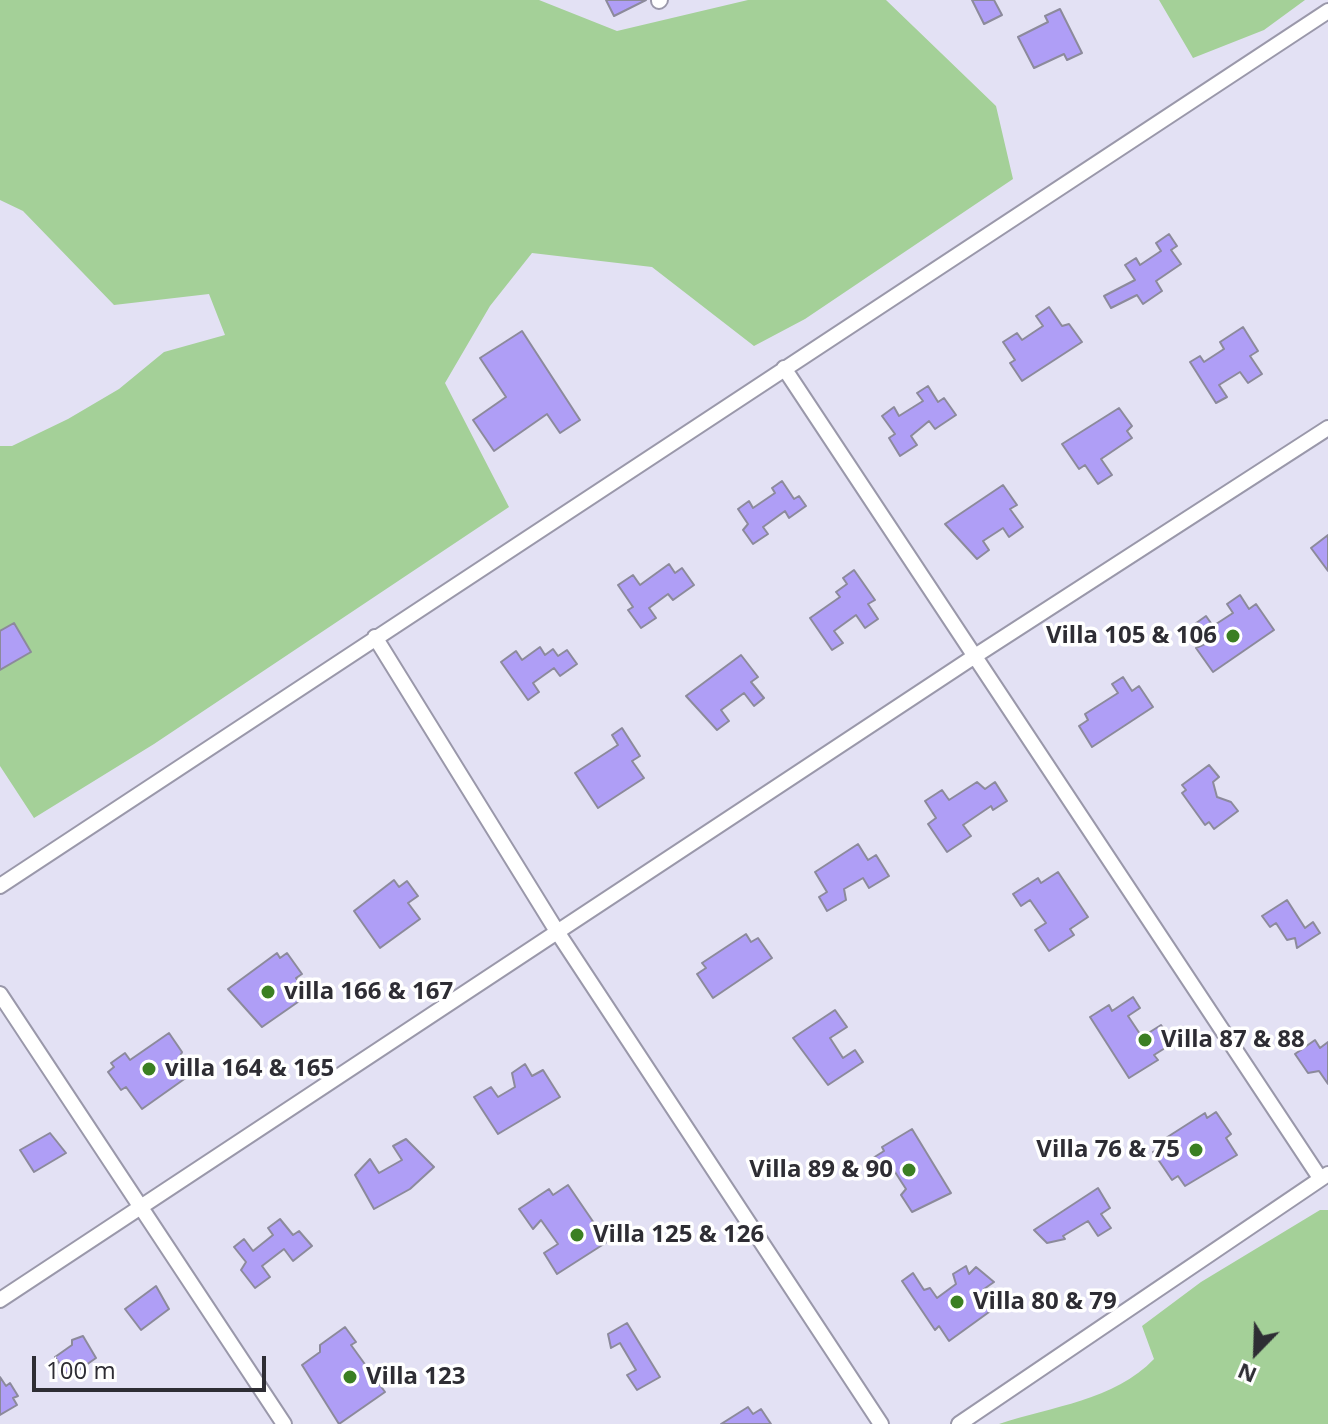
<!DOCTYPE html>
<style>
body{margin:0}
#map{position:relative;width:1328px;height:1424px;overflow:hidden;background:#e3e1f4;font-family:"Open Sans",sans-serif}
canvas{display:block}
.north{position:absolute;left:1216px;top:1312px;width:80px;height:80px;-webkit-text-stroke:6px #fff;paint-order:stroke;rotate:203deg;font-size:22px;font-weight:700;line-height:32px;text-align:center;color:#2e2d34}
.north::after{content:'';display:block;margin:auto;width:28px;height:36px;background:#2e2d34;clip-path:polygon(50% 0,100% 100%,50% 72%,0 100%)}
.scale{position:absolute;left:32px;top:1356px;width:234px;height:36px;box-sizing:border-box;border:4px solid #2e2d34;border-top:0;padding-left:10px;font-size:24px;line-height:28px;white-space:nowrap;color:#2e2d34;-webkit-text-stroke:6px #fff;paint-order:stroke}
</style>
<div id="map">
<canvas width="1328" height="1424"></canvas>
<div class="north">N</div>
<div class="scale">100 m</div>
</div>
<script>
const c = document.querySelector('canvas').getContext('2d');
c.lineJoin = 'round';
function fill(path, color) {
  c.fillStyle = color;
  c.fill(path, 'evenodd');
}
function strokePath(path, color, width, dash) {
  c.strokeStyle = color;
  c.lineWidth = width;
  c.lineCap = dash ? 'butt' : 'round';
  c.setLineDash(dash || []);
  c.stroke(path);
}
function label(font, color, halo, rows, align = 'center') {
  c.font = font + ' "Open Sans",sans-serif';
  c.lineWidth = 7;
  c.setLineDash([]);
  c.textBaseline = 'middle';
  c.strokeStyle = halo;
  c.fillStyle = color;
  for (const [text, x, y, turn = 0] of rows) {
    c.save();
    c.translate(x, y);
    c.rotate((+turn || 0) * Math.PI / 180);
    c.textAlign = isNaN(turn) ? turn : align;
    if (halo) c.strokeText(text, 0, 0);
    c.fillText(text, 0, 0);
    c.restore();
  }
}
fill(new Path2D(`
 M0,0H539L617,31L748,0H886L996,106L1013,179L805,319L754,346L652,267L532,253L490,306L445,383L509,507L154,744L34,818L0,766V446H12L68,419L119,389L164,352L225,335L209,294L114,305L23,211L0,200Z
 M1159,0H1305L1264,30L1193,58Z
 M1320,1210H1328V1424H999C1052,1406 1114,1401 1154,1359L1142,1326L1201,1282Z`), '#a4d098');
const building = new Path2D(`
 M606,0H646L614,16Z
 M972,0H994L1002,15L984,24Z
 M1060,9L1082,53L1067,60L1064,54L1034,68L1018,37L1048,22L1045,16Z
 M1169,234L1177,246L1171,250L1181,264L1156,281L1162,291L1143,304L1137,295L1111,308L1104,296L1135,280L1125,265L1136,258L1140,265L1161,251L1156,243Z
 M1049,307L1062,326L1069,324L1082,342L1022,381L1010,363L1015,360L1003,342L1017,333L1022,340L1043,326L1036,316Z
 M1243,327L1258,351L1250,356L1262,374L1248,383L1240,372L1219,385L1227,397L1216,403L1190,362L1200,356L1204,362L1224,349L1220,342Z
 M522,331L580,420L560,433L547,414L494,451L473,420L506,397L480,358Z
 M928,386L938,402L944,398L956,415L935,429L929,421L911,436L917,445L900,456L889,438L895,434L882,416L894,407L899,416L923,401L917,393Z
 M1119,408L1132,426L1127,431L1132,438L1101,459L1112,475L1098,484L1085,465L1079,469L1062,444Z
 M782,481L794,499L799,496L806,506L789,518L785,511L763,527L768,534L753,544L743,530L748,524L738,509L749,501L753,508L775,493L772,488Z
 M1003,485L1017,505L1010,509L1023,527L1009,537L1003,528L983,541L989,550L977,559L945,524Z
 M1328,535V571L1311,548Z
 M669,564L675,573L682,568L694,585L673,600L668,594L649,608L656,618L641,628L628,610L633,607L618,585L633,575L640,585Z
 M854,570L875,600L868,604L878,619L865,628L856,615L834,631L843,643L832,650L810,618L840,597L836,592L847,584L843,578Z
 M1240,595L1249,609L1256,604L1274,630L1213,672L1196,648L1205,644L1192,626L1206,616L1213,626L1233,613L1227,604Z
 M14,623L31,652L0,670V631Z
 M540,647L545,655L553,649L558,656L567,650L577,664L560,676L554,668L533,683L539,692L528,700L501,662L516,651L522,660Z
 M741,655L758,677L751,682L764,698L754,706L744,693L721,710L729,721L717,730L686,696Z
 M1123,677L1132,691L1139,686L1153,707L1092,747L1079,726L1088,720L1085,714L1118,693L1112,684Z
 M622,728L640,756L632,761L644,778L598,808L575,773L618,745L612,735Z
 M1209,765L1219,777L1213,782L1217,797L1231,802L1238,811L1214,829L1209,822L1205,825L1182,793L1186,790L1182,785Z
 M977,782L985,789L995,782L1007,801L993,810L991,806L963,825L971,836L947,852L928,824L936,818L925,801L942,790L949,800Z
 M858,844L868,860L876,855L889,876L869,888L863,878L844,889L846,900L827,911L819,897L827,892L815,872Z
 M1058,872L1088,917L1070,929L1074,935L1049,951L1035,930L1046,923L1030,900L1021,906L1013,894L1038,878L1041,883Z
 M394,880L399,887L407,881L418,896L408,903L420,919L380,948L354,911Z
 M1287,900L1305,928L1313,922L1320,933L1297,948L1295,938L1287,940L1276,923L1270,927L1262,916Z
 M746,934L751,942L758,938L772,958L713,998L697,974L706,968L702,963Z
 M277,953L280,958L287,953L302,974L296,978L308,995L262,1027L228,989Z
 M1133,997L1140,1008L1128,1016L1142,1037L1161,1025L1173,1043L1154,1055L1158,1060L1129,1078L1090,1017L1109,1005L1112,1011Z
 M835,1010L847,1027L830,1038L843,1058L855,1050L863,1062L828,1085L793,1038Z
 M169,1033L182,1052L179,1059L190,1075L142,1109L126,1087L121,1090L108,1072L114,1067L111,1063L125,1053L130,1060Z
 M1315,1040L1320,1048L1328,1042V1084L1319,1071L1308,1073L1295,1054Z
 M525,1064L532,1076L543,1070L560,1097L498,1134L474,1097L491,1087L498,1097L515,1087L512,1073Z
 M1216,1112L1231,1134L1226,1138L1237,1155L1185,1186L1178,1176L1172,1180L1153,1152L1161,1147L1158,1143L1205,1113L1207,1118Z
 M912,1129L951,1193L912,1212L901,1195L906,1189L895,1172L886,1178L873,1158L884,1151L882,1147Z
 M50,1133L66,1153L34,1172L20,1150Z
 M406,1139L434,1167L410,1189L374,1209L355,1175L370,1159L379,1173L402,1160L393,1146Z
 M568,1185L607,1242L557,1274L544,1253L558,1244L541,1220L533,1229L519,1209L549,1189L553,1195Z
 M1098,1188L1110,1208L1101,1214L1111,1228L1098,1236L1088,1221L1063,1236L1065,1239L1047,1243L1034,1230Z
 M280,1219L293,1235L299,1231L312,1246L293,1261L284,1249L262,1266L270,1277L255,1288L241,1270L246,1262L234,1247L244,1239L253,1251L273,1235L268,1228Z
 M966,1266L969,1274L976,1267L994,1282L984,1289L996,1307L949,1341L939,1326L935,1330L902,1281L913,1273L924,1290L930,1288L937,1298L956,1284L953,1274Z
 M156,1286L169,1309L141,1330L125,1309Z
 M627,1323L660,1377L637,1390L627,1375L636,1370L620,1343L611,1348L608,1334Z
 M345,1327L356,1342L351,1345L385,1392L339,1424L302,1365L320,1352V1345Z
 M83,1336L96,1358L69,1377L55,1357L72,1345V1340Z
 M0,1377L6,1386L10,1383L18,1396L13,1398L17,1405L0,1415Z
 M748,1407L753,1414L761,1409L771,1424H721Z`);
fill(building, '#af9ef6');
strokePath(building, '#8c8a9b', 2);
const minor = new Path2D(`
 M659,1L660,0
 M784,368L1320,1178
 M375,637L558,933L881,1424
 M0,886L1328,11
 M0,994L284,1424
 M0,1300L975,656L1328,428
 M959,1424L1328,1174`);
strokePath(minor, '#9a98aa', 18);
strokePath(minor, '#fff', 14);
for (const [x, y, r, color] of [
 [1233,636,8,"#3b7f23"],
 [268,992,8,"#3b7f23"],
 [1145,1040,8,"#3b7f23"],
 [149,1069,8,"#3b7f23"],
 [1196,1150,8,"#3b7f23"],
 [909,1170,8,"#3b7f23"],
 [577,1235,8,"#3b7f23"],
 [957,1302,8,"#3b7f23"],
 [350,1377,8,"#3b7f23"]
]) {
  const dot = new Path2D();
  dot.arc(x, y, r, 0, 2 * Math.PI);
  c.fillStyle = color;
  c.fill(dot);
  strokePath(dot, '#fff', 3);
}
label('bold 24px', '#2e2d34', '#fff', [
 ["Villa 105 & 106",1217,636,"right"],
 ["villa 166 & 167",284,992],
 ["Villa 87 & 88",1161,1040],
 ["villa 164 & 165",165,1069],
 ["Villa 76 & 75",1180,1150,"right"],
 ["Villa 89 & 90",893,1170,"right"],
 ["Villa 125 & 126",593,1235],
 ["Villa 80 & 79",973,1302],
 ["Villa 123",366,1377]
], 'left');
</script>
